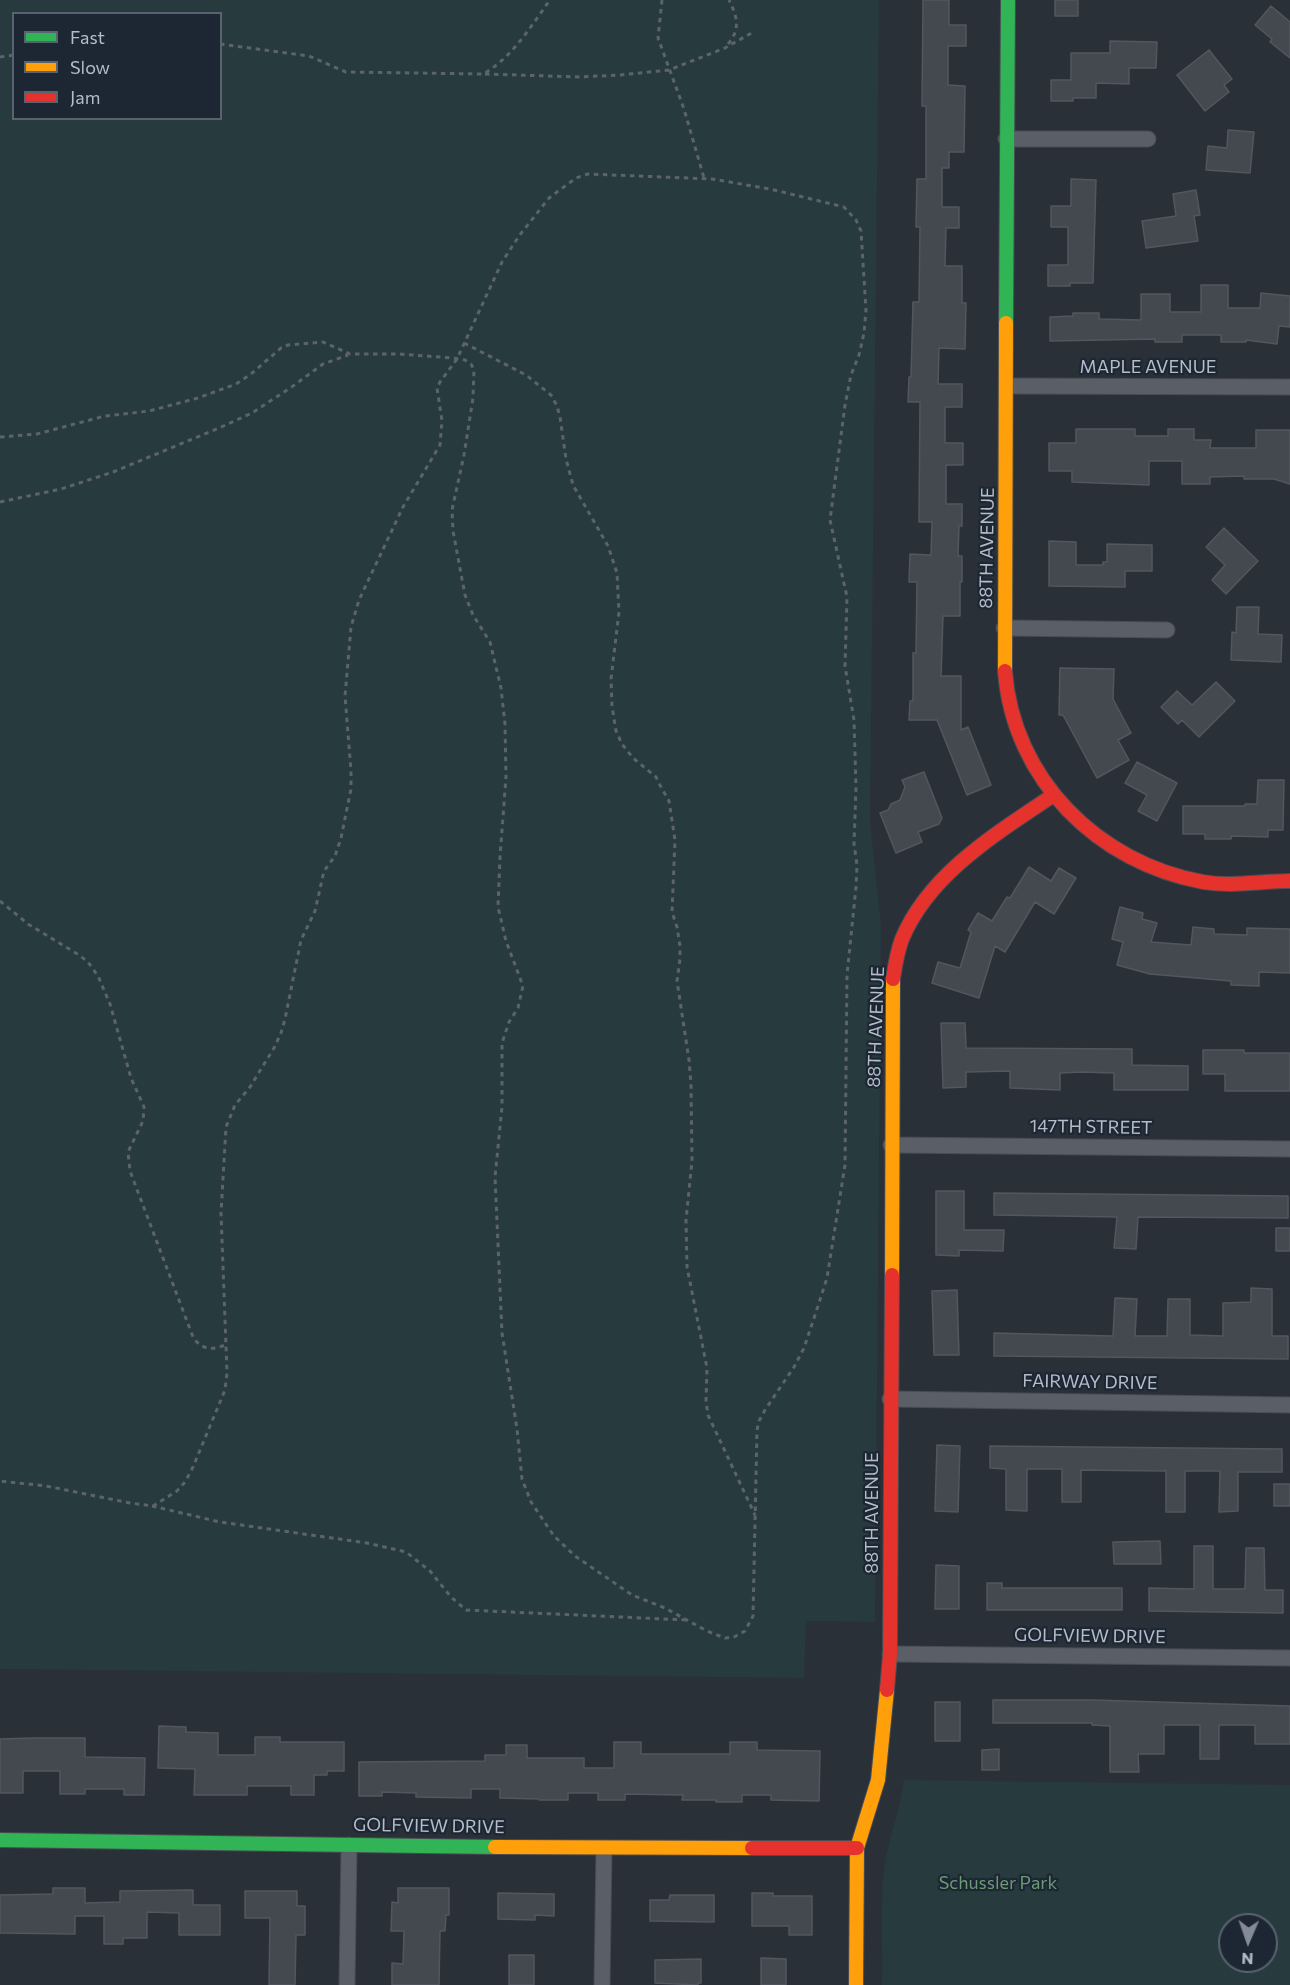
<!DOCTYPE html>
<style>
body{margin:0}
#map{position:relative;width:1290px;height:1985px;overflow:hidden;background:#2a3038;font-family:Commissioner,sans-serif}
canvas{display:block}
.legend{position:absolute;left:12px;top:12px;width:210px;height:108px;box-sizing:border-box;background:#1d2633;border:2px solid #59626f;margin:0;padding:8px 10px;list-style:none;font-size:18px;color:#b4bcc9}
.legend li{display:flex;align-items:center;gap:12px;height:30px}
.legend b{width:30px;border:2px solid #59626f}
.north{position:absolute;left:1218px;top:1913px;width:60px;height:60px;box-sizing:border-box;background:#1d2633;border:2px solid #59626f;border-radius:50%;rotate:182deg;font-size:16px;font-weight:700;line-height:24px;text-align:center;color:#b4bcc9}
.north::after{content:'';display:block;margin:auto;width:21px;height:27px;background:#848b96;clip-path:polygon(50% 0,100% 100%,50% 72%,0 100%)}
</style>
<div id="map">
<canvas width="1290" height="1985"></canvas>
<ul class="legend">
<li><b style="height:8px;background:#30b455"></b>Fast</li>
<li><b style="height:8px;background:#ff9f0a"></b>Slow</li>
<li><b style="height:8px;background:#e5322d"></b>Jam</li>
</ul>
<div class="north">N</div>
</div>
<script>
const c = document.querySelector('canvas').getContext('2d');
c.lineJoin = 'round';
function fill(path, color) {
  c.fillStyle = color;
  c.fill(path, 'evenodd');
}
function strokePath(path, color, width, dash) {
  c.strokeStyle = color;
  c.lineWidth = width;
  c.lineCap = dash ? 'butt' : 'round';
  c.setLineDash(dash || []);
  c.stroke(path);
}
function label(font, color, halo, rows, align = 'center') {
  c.font = font + ' Commissioner,sans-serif';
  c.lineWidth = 4.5;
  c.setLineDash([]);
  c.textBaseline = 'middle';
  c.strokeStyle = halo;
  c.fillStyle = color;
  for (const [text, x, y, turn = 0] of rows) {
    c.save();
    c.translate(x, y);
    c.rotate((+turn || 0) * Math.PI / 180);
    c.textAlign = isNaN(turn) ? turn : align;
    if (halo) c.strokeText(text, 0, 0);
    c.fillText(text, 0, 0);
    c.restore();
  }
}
fill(new Path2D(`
 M0,0H879L870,822L881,926L875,1622L806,1621L804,1678L0,1669ZM14,14H220V118H14Z
 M904,1780L1290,1785V1985H882C883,1947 880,1908 884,1870C888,1839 900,1811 904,1780ZM1230,1925H1266V1961H1230Z`), '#273a3e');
const building = new Path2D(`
 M923,0H949V25H966V46H948V85L965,86L964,152H949V168H942V207H959V228H946L945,266H962V303H966L965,349L939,348L938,384H962V407H945V443H963V465H946V504H962V526H959L958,556H962V582H960V616H943L941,676H961V730L968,727L991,785L967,795L937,720H909L910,701H913V653H916L917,582H909L910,554L931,555L932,522H919L920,402H908L909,377H911L913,302H919L920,227H916L917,179H926V106H922Z
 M1055,0H1078V16H1055Z
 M1271,6L1290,22V58L1270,42L1272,39L1255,25Z
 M1110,41L1157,42L1156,68H1129V84L1096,83V98H1073V101H1051V80H1071V53H1110Z
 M1209,50L1232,79L1224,85L1229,92L1205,111L1177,75Z
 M1228,130L1254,132L1250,173L1206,170L1208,146L1227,148Z
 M1071,179L1096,180L1093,283H1070V286H1048V265H1068V227H1051V206H1071Z
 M1196,190L1200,215L1194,216L1198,241L1146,248L1142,221L1176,216L1173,194Z
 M1201,285H1228V308H1260L1261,293L1290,296V327L1279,326L1277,344L1246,340V342H1221V335H1182V342H1155V339L1050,341V317L1073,316V313H1099V319L1141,320V294H1170V312H1201Z
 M1076,429H1135V436H1168V429H1194V440H1211L1210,448H1256V430H1290V484L1274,479H1244V476L1210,477V484H1182V461H1149V485L1072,482V471H1049V443H1076Z
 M1224,528L1258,561L1226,594L1212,580L1225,565L1206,547Z
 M1049,541L1076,542V565H1103V562H1107V544L1152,545V571H1125V587L1049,586Z
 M1237,607H1259L1258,634L1282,635L1281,662L1231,660L1232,632L1236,633Z
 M1060,668L1114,669L1113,699L1131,733L1118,740L1129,760L1097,778L1063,715H1059Z
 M1216,682L1235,701L1199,737L1182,720L1178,724L1161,707L1177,691L1192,705Z
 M1137,762L1177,783L1157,821L1138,811L1147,795L1125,783Z
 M924,772L942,818L939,824L918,832L922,842L896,853L880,813L888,810L891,804L900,800L905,787L902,780Z
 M1258,780H1284L1283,830H1268V837L1231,836V839H1205V834H1183V806H1245V804H1257Z
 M1029,867L1051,881L1059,868L1076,878L1054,914L1035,902L1005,952L995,946L979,998L932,983L938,962L960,968L971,932L968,930L978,913L992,921L1007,897L1010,898Z
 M1120,907L1143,913L1142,919L1157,923L1151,942L1191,945L1193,927L1214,929V934L1247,935V928L1290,929V973L1259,972V986L1231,985V981L1150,974L1117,965L1123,942L1112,939Z
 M941,1023H965L966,1048L1132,1049V1065L1188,1066V1090H1114V1073L1082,1072L1060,1073V1090L1010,1088V1071L966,1072V1087L943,1088Z
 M1203,1050H1244V1053H1290V1091H1225V1074H1203Z
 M936,1191H964V1230H1004L1003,1251L959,1250V1256L936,1255Z
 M994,1193L1288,1196V1218L1138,1217L1136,1249L1114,1248L1117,1217L994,1215Z
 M1276,1228H1290V1251H1276Z
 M1251,1288L1272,1289V1336H1288V1359L994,1356V1333L1113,1336L1115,1298L1137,1299L1135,1336H1167L1168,1299H1190V1335L1223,1336V1303L1251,1302Z
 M957,1290L959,1355H934L932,1291Z
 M937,1445L960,1446L958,1512L935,1511Z
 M990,1446L1282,1449V1472H1238V1511L1219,1512L1220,1471H1185V1512H1166V1471L1081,1470V1502H1062V1469H1027V1511L1006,1510V1469L990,1468Z
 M1274,1484H1290V1506H1274Z
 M1160,1541L1161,1564H1114L1113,1542Z
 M1194,1546H1213V1589H1245L1246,1548H1264L1265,1590H1283V1613L1149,1611V1588L1194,1589Z
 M936,1565L959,1566V1609H935Z
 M987,1583H1002V1588H1122V1610H987Z
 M993,1700H1093L1290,1706V1744H1255V1725H1219V1759H1200V1725H1164V1754H1138L1139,1772H1110V1726L1092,1725V1723H993Z
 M935,1702H960V1741H935Z
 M159,1726L186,1727V1732L218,1733V1755H255V1737H280V1742H344V1771H327V1775H314V1795H291V1786H247V1795H194L195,1769L158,1768Z
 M33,1738H85V1757L145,1758L144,1795H124V1789H85V1794H60V1771H23V1793H0V1739Z
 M614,1742H641V1754H730V1742H757V1750L820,1751L819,1801L771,1800V1795H742V1802H716V1800H682L683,1795L625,1794V1800H598V1793H568V1800H539V1799L500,1798V1789H471V1798L416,1797V1793L382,1792V1796H359V1762L485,1761V1755H506V1745H527V1758H584V1768H614Z
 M999,1749V1770H982V1750Z
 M53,1888H85V1903L120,1902V1891L193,1890V1905H220V1935H179V1913L147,1912V1938H123V1944H104V1916H75V1934L0,1933V1895L53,1894Z
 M398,1888H449V1915H446L445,1931H440L439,1985H392V1963L403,1964L404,1931H391L392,1902L398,1903Z
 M245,1891H297V1906H305V1935H296L295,1985H269L270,1918H245Z
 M498,1893L554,1894V1916L535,1915V1920L498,1919Z
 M752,1893H773V1896H812V1935H789V1926H752Z
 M670,1895H714V1922L650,1921V1900H669Z
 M509,1955H534V1985H509Z
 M761,1958L786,1959V1985H761Z
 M701,1959V1983H698V1985L655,1983V1960Z`);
fill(building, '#444950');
strokePath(building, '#52575f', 1.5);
const street = new Path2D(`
 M1006,139H1148
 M1007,386L1290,387
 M1004,628L1167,630
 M891,1145L1290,1149
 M890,1399L1290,1405
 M890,1654L1290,1658
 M347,1985L349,1845
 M602,1985L604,1848`);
const fast = new Path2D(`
 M1006,323L1008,0
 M0,1840L495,1847`);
const slow = new Path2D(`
 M1005,671L1006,323
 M892,1275L893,979
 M495,1847L752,1848
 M856,1985L857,1848L878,1780L887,1690`);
const jam = new Path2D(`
 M1005,671C1013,779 1098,863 1203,882C1232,887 1261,881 1290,881
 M893,979C895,966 897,952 902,939C929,874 997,833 1052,796
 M887,1690L890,1654L892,1275
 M752,1848H857`);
strokePath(street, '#484c53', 17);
strokePath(fast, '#484c53', 16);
strokePath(slow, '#484c53', 16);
strokePath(jam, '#484c53', 16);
strokePath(new Path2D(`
 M662,0L658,38L684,109L704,178
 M220,44L309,56L346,72L483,74C512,58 531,26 550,0
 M728,44C741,29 737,16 729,0
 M0,57L14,55
 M485,74L579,77L620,75L669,70L725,48L755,31
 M464,343L526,375L551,395L557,406L560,417L566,459L573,485L608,546L617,573L619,612L611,679L612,706L616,731L622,744L633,758L656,777L661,787L669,801L675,840L672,912L677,927L680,946V959L677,981L689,1060L691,1084L692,1161L686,1220L687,1267L707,1368L706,1401L708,1415L755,1515
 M0,437L37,434L105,416L149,411L198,398L236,384L251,374L281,348L288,345L323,342L350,354H399L453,358L465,360L471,364L474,370L473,398L464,455L452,510L453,531L465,595L473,615L490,642L501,688L505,724L506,777L500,857L498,907L506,941L523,986L518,1008L509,1022L502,1043V1107L495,1177L502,1333L517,1429L522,1479L531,1502L554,1536L575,1556L632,1595L665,1608L707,1631L725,1638L734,1637L745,1631L753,1616L757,1430L759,1421L765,1410L794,1367L804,1348L817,1309L827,1278L845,1165L847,975L856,887L857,865L854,844L856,787L854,720L845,666L847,597L830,520L845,405L851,375L859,355L864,333L866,310L861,231L856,220L844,207L770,189L712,179L588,174L576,178L549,198L519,236L502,262L457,359L440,382L437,388L442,421L440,445L403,507L359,600L351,627L345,696L351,771V789L341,838L335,856L324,871L315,911L301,940L285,1019L281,1033L274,1048L250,1087L235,1105L226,1127L221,1213L227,1373L225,1390L193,1467L185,1482L177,1491L153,1506L130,1503L46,1486L0,1481
 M0,502L61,489L113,472L219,428L252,413L293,386L323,364L348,355
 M0,901L28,924L79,955L88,962L98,976L110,1004L131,1078L144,1107L143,1121L128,1152L130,1171L193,1337C201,1350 213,1351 227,1344
 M152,1506L220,1522L367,1543L406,1552L430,1571L451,1597L466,1610L687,1620`), '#5d636a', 3, [4.5, 4.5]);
strokePath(street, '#5a5e66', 15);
strokePath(fast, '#30b455', 14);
strokePath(slow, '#ff9f0a', 14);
strokePath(jam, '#e5322d', 14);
label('18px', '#b4bcc9', '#1d2633', [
 ["MAPLE AVENUE",1148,367],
 ["88TH AVENUE",987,548,-89],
 ["88TH AVENUE",876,1027,-88],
 ["147TH STREET",1091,1127,1],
 ["FAIRWAY DRIVE",1090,1382,1],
 ["88TH AVENUE",872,1513,-90],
 ["GOLFVIEW DRIVE",1090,1636,1],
 ["GOLFVIEW DRIVE",429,1826,1]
]);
label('18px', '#6b9a76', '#1d2633', [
 ["Schussler Park",998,1883]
]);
</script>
